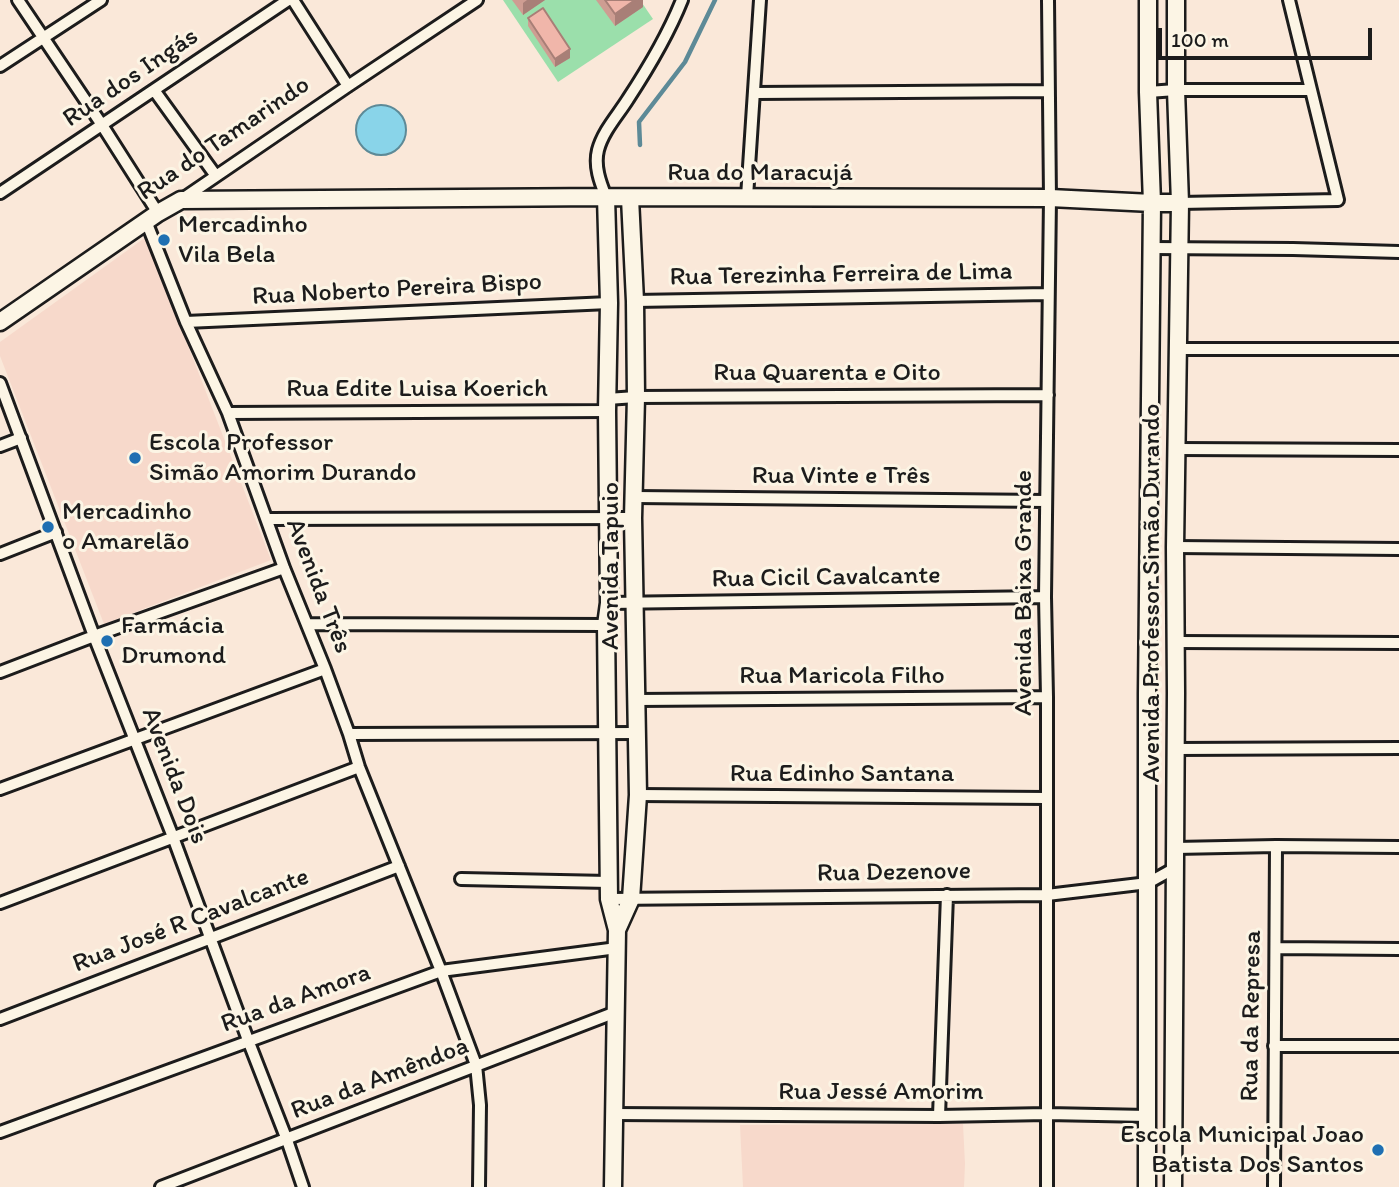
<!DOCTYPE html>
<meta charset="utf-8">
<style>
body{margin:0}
#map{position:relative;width:1399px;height:1187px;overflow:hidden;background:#fae8d9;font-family:Itim,sans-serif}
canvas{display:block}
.scale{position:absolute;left:1158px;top:28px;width:214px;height:32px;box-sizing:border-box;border:4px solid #1c1c1c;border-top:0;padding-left:9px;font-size:21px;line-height:24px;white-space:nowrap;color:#1c1c1c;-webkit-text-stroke:5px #fcf5e5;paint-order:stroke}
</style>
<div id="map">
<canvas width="1399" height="1187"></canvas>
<div class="scale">100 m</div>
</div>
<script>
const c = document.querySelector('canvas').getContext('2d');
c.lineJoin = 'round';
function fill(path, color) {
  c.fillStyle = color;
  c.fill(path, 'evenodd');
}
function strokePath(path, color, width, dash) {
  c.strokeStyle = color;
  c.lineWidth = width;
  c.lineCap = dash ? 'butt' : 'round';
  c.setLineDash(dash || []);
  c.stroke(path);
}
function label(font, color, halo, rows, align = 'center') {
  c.font = font + ' Itim,sans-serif';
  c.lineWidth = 6;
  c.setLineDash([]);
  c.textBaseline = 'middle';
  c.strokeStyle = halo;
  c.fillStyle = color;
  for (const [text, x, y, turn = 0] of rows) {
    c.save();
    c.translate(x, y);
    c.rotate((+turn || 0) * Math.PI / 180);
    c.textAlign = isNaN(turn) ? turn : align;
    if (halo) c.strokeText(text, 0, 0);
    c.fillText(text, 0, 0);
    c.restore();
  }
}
fill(new Path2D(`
 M146,237L271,560L104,624L0,356V342Z
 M963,1124L965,1164L964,1187H743L740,1125Z`), '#f7d9cb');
fill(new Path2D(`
 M503,0H640L653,19L558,82Z`), '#9bdfab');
const water = new Path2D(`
 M356 130a25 25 0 1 1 50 0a25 25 0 1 1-50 0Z`);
fill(water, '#89d4e9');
strokePath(water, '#5d8a97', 2);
strokePath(new Path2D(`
 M640,145L639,122L685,62L715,0`), '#5d8a97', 4.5);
const street = new Path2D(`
 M18,0L102,125L158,213
 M293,0L348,86
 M0,66L101,0
 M154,90L216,176
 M1148,92L1176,90H1311
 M755,93L1049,91
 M0,193L288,0
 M606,197C600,182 594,166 598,150C603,131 618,115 628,99C649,67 668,35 682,0
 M747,197L760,0
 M181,200L348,86L477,0
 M1180,203L1338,200L1289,0
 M146,221L186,322L228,413L284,568L325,669L349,734L359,767L441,971L476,1065L480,1105L479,1187
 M1152,248L1293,249L1399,252
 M635,301L1048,294
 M186,322L609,303
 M1178,349H1399
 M0,383L94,636L173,837L248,1040L287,1140L303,1187
 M607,399L636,397L1048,395
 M228,413L607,411
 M0,446L21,438
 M1177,449L1399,450
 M635,497L1046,501
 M268,519L633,518
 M1175,547L1399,549
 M0,554L56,532
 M609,603L1045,597
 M307,624L606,625
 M1177,642L1399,643
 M0,672L94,636L284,568
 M637,700L1047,697
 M349,734L637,733
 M1176,749L1399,748
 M0,789L325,669
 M638,795L1046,798
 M1175,848L1276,846L1399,847
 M461,879L609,882
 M609,899L1047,895L1148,883L1175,868
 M0,903L359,767
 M1276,948L1399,949
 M0,1019L399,866
 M1274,1046H1399
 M613,1114L939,1116L1047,1114L1148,1116
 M939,1116L947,895
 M0,1132L441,971L617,948
 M161,1187L616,1012
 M1047,1187V697L1045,597L1050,198L1048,0
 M1274,1187L1276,846`);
const secondary = new Path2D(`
 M606,197L609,303L607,411L609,603L606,625L609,899L617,930L613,1187
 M0,322L158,213L181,200L606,197L1050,198L1152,203H1180
 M617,930L631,899L638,795L633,518L636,397L635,301L630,198
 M1147,1187V693L1152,203L1148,92V0
 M1173,1187L1176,693L1175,547L1180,203L1176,90V0`);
strokePath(street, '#1c1c1c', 16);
strokePath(secondary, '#1c1c1c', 21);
strokePath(street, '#fcf5e5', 10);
strokePath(secondary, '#fcf5e5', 16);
fill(new Path2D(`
 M512,0H545L523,15Z
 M596,0H643V7L615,26Z
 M528,18L570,58L555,67L528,26Z`), '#ce9d92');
fill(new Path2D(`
 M527,0H545L523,15V3Z
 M635,0H643V7L615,26V14Z
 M570,49V58L555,67V59Z`), '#a87f77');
const building = new Path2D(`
 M605,0H635L615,14Z
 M543,8L570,49L555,59L528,18Z`);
fill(building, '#f0b6aa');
strokePath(building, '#a87f77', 2);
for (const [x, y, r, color] of [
 [164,240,7,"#1f6fb2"],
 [135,458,7,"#1f6fb2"],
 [48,527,7,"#1f6fb2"],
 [107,641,7,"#1f6fb2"],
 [1378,1150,7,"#1f6fb2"]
]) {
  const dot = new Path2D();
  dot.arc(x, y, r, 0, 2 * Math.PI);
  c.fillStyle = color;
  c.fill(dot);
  strokePath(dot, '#fcf5e5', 2.5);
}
label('26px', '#1c1c1c', '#fcf5e5', [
 ["Rua dos Ingás",131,78,-34],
 ["Rua do Tamarindo",224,139,-34],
 ["Rua do Maracujá",760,173],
 ["Rua Terezinha Ferreira de Lima",841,275,-1],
 ["Rua Noberto Pereira Bispo",397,290,-3],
 ["Rua Quarenta e Oito",827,373],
 ["Rua Edite Luisa Koerich",417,389],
 ["Rua Vinte e Três",841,476],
 ["Avenida Tapuio",611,566,-90],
 ["Rua Cicil Cavalcante",826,578,-1],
 ["Avenida Três",318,586,69],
 ["Avenida Baixa Grande",1024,593,-90],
 ["Avenida Professor Simão Durando",1152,593,-90],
 ["Rua Maricola Filho",842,676],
 ["Rua Edinho Santana",842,774],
 ["Avenida Dois",174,776,69],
 ["Rua Dezenove",894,873,-1],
 ["Rua José R Cavalcante",191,921,-21],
 ["Rua da Amora",296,999,-20],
 ["Rua da Represa",1252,1016,-89],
 ["Rua da Amêndoa",380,1079,-21],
 ["Rua Jessé Amorim",881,1092]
]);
label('26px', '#1c1c1c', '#fcf5e5', [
 ["Mercadinho",178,225],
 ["Vila Bela",178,255],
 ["Escola Professor",149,443],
 ["Simão Amorim Durando",149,473],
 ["Mercadinho",62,512],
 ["o Amarelão",62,542],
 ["Farmácia",121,626],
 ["Drumond",121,656],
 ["Escola Municipal Joao",1364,1135,"right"],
 ["Batista Dos Santos",1364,1165,"right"]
], 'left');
</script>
